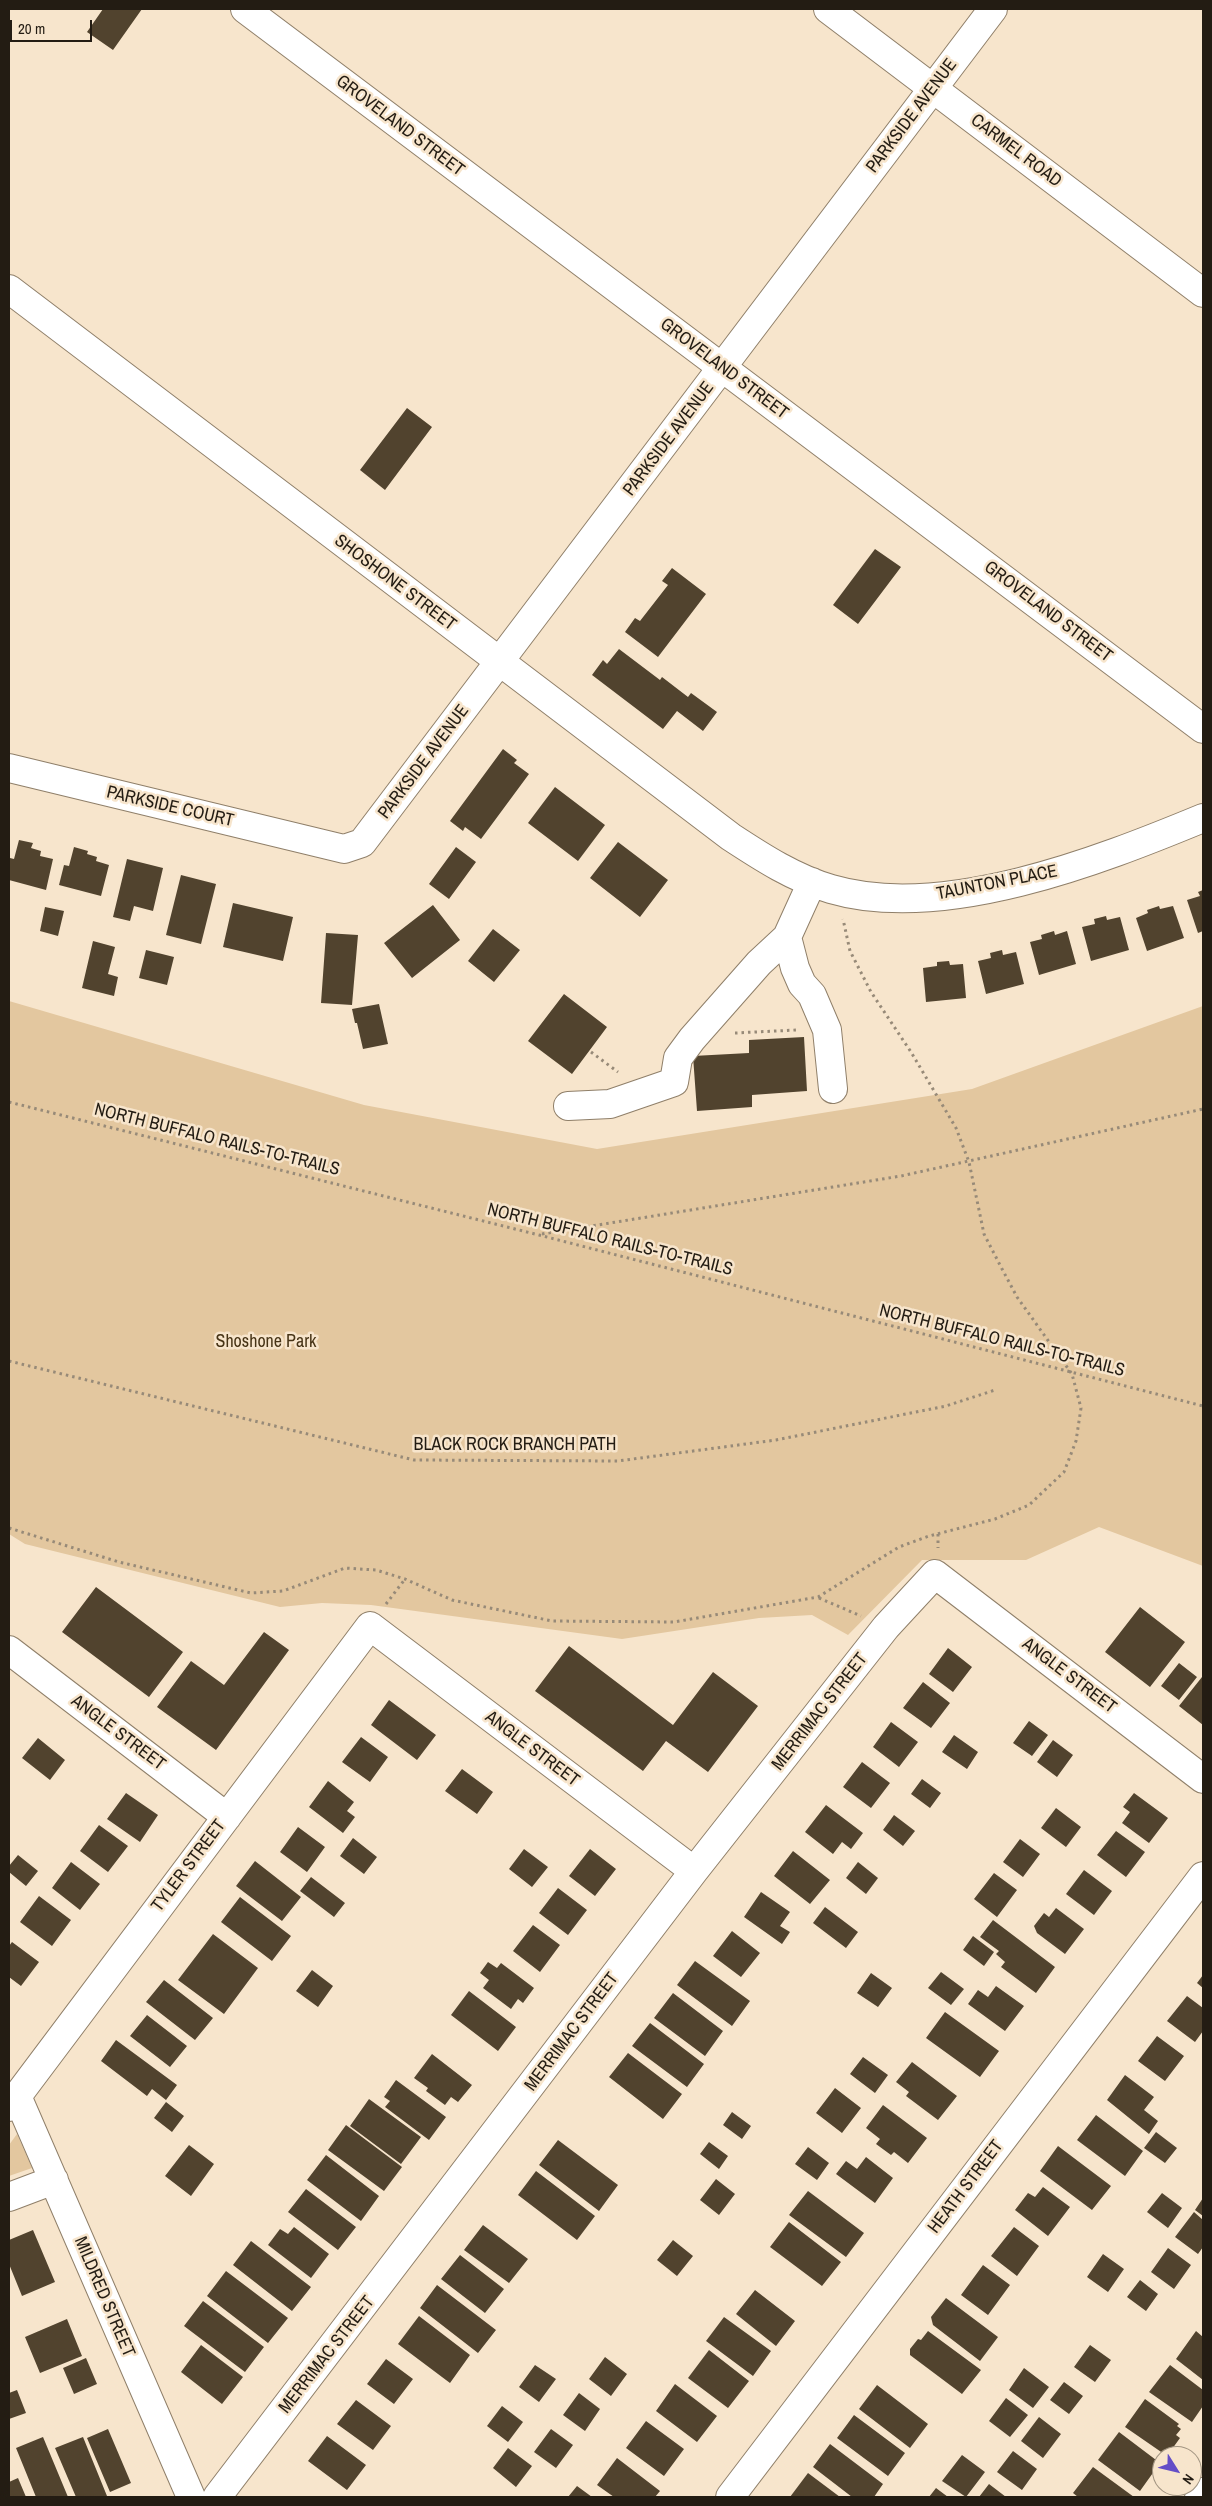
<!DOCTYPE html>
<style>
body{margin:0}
#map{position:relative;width:1212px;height:2506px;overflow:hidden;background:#f7e5cc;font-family:"Archivo Narrow",sans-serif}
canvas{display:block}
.frame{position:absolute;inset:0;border:10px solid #231c13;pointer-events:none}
.north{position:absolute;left:1152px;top:2446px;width:50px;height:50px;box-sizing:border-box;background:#f7e5cc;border:1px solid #a29582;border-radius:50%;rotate:126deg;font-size:14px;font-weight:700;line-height:20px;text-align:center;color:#231c13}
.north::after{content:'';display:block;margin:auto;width:18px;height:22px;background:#644ec7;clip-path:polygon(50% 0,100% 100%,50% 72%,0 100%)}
.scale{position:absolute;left:10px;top:20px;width:82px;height:22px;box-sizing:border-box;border:2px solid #231c13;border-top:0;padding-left:6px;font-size:15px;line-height:18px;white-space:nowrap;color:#231c13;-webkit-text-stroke:4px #f7e5cc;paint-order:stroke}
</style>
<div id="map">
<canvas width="1212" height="2506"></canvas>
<div class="frame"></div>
<div class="north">N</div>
<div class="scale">20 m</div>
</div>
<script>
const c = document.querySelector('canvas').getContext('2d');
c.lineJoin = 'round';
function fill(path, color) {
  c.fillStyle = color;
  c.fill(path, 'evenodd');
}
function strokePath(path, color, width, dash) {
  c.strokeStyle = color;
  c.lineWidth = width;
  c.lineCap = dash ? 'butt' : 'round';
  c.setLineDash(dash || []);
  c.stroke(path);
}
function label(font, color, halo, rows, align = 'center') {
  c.font = font + ' "Archivo Narrow",sans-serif';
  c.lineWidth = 5;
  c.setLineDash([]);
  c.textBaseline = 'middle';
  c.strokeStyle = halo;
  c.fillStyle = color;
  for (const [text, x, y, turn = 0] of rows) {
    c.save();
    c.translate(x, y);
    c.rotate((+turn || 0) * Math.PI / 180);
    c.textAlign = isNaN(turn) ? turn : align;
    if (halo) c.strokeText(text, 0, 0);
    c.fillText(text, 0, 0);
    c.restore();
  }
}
fill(new Path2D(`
 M9,1001L364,1105L597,1149L972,1089L1203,1006V1566L1099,1527L1026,1560H922L848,1635L812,1615L759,1618L622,1639L371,1605L322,1603L280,1607L25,1544L9,1534Z
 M17,2134L32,2168L9,2176V2145Z`), '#e3c79f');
fill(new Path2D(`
 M103,9H142L113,50L87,32Z
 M407,408L432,427L385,490L360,470Z
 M875,549L901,567L858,624L833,605Z
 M672,568L706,594L658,657L625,632L635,618L640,621L668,585L662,581Z
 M619,649L660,680L662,677L688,697L691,693L717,712L703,731L677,711L663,729L592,675L603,660L607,664Z
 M503,749L517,760L514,763L529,774L481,839L465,827L463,831L450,821Z
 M555,787L605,825L578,861L528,823Z
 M19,840L33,843L31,848L41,851L40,856L53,859L46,890L9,880V862L10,858L14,859Z
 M618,842L668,880L640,917L590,878Z
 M74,847L88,851L87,854L97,857L96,861L109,865L101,896L59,885L64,865L69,866Z
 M456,847L476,862L449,899L429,884Z
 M127,859L163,868L153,911L134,906L130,921L113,917Z
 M181,875L216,884L201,944L166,935Z
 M1203,890V931L1198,933L1187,900L1200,896L1198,892Z
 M233,903L293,917L283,961L223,947Z
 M433,905L460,940L412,978L384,943Z
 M1159,906L1160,909L1173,906L1184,938L1147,951L1136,918L1148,913L1147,910Z
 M45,907L64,911L58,936L40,931Z
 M1106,916L1107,920L1120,917L1129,950L1091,961L1082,927L1095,924L1094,919Z
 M493,929L520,950L494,982L468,961Z
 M1054,931L1055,935L1067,931L1076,964L1039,975L1030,942L1042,939L1041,935Z
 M326,933L358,935L352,1005L321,1003Z
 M93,941L115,947L108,974L118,977L114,996L82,988Z
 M146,950L174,957L167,985L139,978Z
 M1002,950L1003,955L1016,952L1024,984L986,994L978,961L991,958L990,953Z
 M949,961L950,965L963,964L966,998L926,1002L923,968L937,966V962Z
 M564,994L607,1027L572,1074L528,1041Z
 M379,1004L388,1044L363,1049L357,1023H355L352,1009Z
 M804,1037L807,1091L752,1095V1107L697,1111L693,1056L749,1053V1040Z
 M96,1587L183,1652L149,1697L62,1632Z
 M1140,1607L1185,1642L1150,1687L1105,1652Z
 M264,1632L289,1650L216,1750L157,1707L191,1661L224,1685Z
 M569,1646L673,1725L713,1672L758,1706L708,1772L666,1741L643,1771L535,1691Z
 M948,1648L972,1667L953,1692L929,1674Z
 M1179,1663L1197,1677L1179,1700L1161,1686Z
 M1202,1677L1203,1678V1725L1179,1706Z
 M923,1682L950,1703L931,1728L903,1708Z
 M389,1700L436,1735L417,1760L371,1725Z
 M1029,1721L1048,1735L1032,1756L1013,1743Z
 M891,1722L918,1742L899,1767L873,1747Z
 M954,1735L978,1752L967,1769L942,1752Z
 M361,1737L388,1757L370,1782L342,1762Z
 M38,1738L65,1760L50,1780L22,1758Z
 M1053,1740L1073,1755L1057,1777L1037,1762Z
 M862,1762L890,1783L871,1808L843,1787Z
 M462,1769L493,1792L477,1814L445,1791Z
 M922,1779L941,1793L930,1808L911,1794Z
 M328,1781L354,1802L347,1811L355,1817L343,1833L309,1807Z
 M126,1793L158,1815L140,1842L107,1819Z
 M1134,1793L1168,1818L1149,1843L1122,1823L1130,1812L1123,1807Z
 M826,1805L863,1833L851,1849L842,1842L833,1854L805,1832Z
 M1056,1808L1081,1827L1066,1847L1041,1828Z
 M894,1815L915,1831L903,1846L883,1830Z
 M99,1825L128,1846L108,1872L80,1851Z
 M298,1827L325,1847L307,1872L280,1852Z
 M1116,1831L1145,1852L1126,1877L1097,1855Z
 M353,1838L377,1857L364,1874L340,1856Z
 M1020,1839L1040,1854L1023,1877L1003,1862Z
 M524,1849L548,1867L532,1887L509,1869Z
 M590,1849L616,1869L595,1896L569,1876Z
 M793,1851L830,1880L810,1904L774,1876Z
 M18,1855L38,1871L26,1886L9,1872V1866Z
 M255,1861L301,1897L282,1921L236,1886Z
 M71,1862L100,1884L80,1910L52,1888Z
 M858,1862L878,1878L866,1894L846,1878Z
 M1084,1870L1112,1891L1094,1915L1066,1894Z
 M994,1873L1017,1890L997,1917L974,1899Z
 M311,1877L345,1903L334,1917L300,1891Z
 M558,1888L587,1910L568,1935L539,1913Z
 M761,1892L790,1912L780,1926L790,1932L782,1944L744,1917Z
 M39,1896L71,1920L52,1946L20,1922Z
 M240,1897L291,1936L272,1961L221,1922Z
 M825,1907L858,1932L846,1948L813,1923Z
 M1056,1908L1084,1929L1065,1954L1037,1933L1034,1926L1044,1913L1049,1917Z
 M993,1920L1055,1967L1036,1993L1001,1967L1005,1962L996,1954L999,1951L980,1937Z
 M533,1925L560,1945L540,1972L513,1951Z
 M732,1931L760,1953L741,1977L713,1956Z
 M213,1934L258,1968L224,2014L178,1980Z
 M973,1936L994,1952L984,1966L963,1950Z
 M12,1942L39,1962L21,1986L9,1977V1946Z
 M695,1961L750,2001L732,2026L677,1985Z
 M488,1962L497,1968L501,1963L534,1988L523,2003L518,1999L511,2009L483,1988L489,1980L480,1973Z
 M312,1970L333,1986L318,2007L296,1991Z
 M941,1972L964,1989L951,2005L928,1988Z
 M871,1973L892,1988L878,2007L857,1993Z
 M1203,1975V1988L1197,1983Z
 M164,1980L213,2018L195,2040L146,2002Z
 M996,1986L1024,2006L1005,2031L968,2004L978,1990L988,1997Z
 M469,1991L516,2027L498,2051L451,2015Z
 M673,1993L723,2031L705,2056L654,2018Z
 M1187,1996L1203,2008V2031L1195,2042L1167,2021Z
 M945,2012L999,2051L980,2077L926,2038Z
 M147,2015L187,2046L170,2067L130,2036Z
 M650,2023L704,2064L687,2087L632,2046Z
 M1157,2036L1184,2056L1165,2081L1138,2061Z
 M116,2040L177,2085L166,2100L152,2089L147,2096L101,2061Z
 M628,2053L682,2094L663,2119L609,2077Z
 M432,2054L472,2085L458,2102L451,2097L445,2105L426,2091L428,2088L414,2078Z
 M863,2057L888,2075L875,2093L850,2074Z
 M912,2062L957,2096L938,2120L906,2096L909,2092L896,2082Z
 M1125,2075L1154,2097L1144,2110L1158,2121L1149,2134L1107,2100Z
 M396,2080L446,2117L429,2140L385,2107L390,2101L384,2097Z
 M835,2088L861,2108L842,2133L816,2113Z
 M369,2099L421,2137L401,2164L350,2126Z
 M166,2102L184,2116L172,2132L154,2118Z
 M883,2105L927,2138L908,2163L894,2152L891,2155L876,2144L880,2139L866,2128Z
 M732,2112L751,2126L742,2139L723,2125Z
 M1096,2115L1143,2151L1125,2176L1077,2140Z
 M346,2125L402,2167L384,2191L328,2150Z
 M1156,2132L1177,2148L1165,2163L1144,2148Z
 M558,2140L618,2185L599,2211L539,2165Z
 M709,2142L728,2156L719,2169L700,2154Z
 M189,2145L214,2164L191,2196L165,2176Z
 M1058,2146L1111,2186L1092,2210L1040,2171Z
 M808,2147L829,2163L817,2180L795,2164Z
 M326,2155L379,2196L361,2221L307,2180Z
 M866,2157L893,2178L875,2203L836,2174L846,2161L857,2169Z
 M536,2171L595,2216L577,2240L518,2195Z
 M716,2179L735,2194L719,2215L700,2200Z
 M1043,2187L1070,2207L1048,2236L1015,2210L1028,2193L1035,2197Z
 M306,2189L356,2227L338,2250L288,2212Z
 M808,2191L864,2233L846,2257L789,2215Z
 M1162,2193L1182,2208L1168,2228L1147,2212Z
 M1203,2198V2216L1195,2210Z
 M1194,2212L1203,2220V2247L1198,2254L1175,2237Z
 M789,2222L841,2262L822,2286L770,2247Z
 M483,2225L528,2259L509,2283L464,2250Z
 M294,2227L329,2254L311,2278L268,2245L280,2229L288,2234Z
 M1014,2227L1039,2246L1017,2276L991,2256Z
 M33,2230L55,2282L22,2296L9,2264V2240Z
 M673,2240L693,2256L677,2276L657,2260Z
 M251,2241L311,2287L292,2311L233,2265Z
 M1168,2248L1191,2265L1174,2289L1151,2272Z
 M1103,2254L1124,2269L1108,2292L1087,2277Z
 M460,2255L504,2289L485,2313L441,2279Z
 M983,2265L1010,2285L988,2315L961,2295Z
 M226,2271L288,2318L268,2343L207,2296Z
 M1140,2280L1158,2294L1146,2311L1127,2297Z
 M437,2285L496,2330L478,2353L420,2308Z
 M755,2290L795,2321L776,2346L736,2314Z
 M946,2298L998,2337L980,2361L933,2325L931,2317Z
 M203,2301L264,2347L245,2372L184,2326Z
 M419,2316L470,2355L450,2383L398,2344Z
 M724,2317L771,2351L753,2376L706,2341Z
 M67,2319L82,2356L40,2373L25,2337Z
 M928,2331L981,2370L962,2394L910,2355V2349L918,2339L921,2340Z
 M1196,2331L1203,2337V2380L1176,2359Z
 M201,2345L243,2377L222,2404L181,2372Z
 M1090,2345L1111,2360L1095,2382L1074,2367Z
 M709,2350L749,2381L728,2408L688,2378Z
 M605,2357L627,2374L611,2396L589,2379Z
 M86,2358L97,2384L74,2394L63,2368Z
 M386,2359L413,2379L394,2404L367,2384Z
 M535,2365L556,2379L539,2402L519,2387Z
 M1170,2365L1203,2390V2406L1192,2422L1149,2392Z
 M1024,2368L1049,2387L1033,2408L1009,2390Z
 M1064,2382L1083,2396L1069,2414L1050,2400Z
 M675,2384L717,2416L697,2442L656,2411Z
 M877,2385L928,2424L910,2448L859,2409Z
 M17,2390L26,2413L9,2419V2393Z
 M579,2393L600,2409L585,2431L563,2415Z
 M1006,2398L1028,2415L1010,2437L989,2421Z
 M1145,2399L1179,2424L1177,2426L1181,2429L1176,2435L1180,2438L1167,2456L1125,2427Z
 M356,2400L391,2426L373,2450L337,2424Z
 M502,2406L523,2422L508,2442L487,2426Z
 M854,2415L905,2453L888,2476L837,2438Z
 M1039,2417L1061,2434L1043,2458L1021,2441Z
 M646,2421L684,2449L664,2476L626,2448Z
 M108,2429L131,2483L110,2492L87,2438Z
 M551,2429L573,2445L556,2468L534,2452Z
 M1119,2432L1160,2463L1140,2491L1098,2460Z
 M327,2436L366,2465L347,2490L308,2461Z
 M43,2437L68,2497H36L16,2448Z
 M83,2437L107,2496L105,2497H76L55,2448Z
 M830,2444L883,2484L874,2497H852L813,2467Z
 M508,2448L532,2466L516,2487L493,2468Z
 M1013,2451L1037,2469L1022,2490L997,2472Z
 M962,2455L985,2472L966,2497L942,2481Z
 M617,2458L660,2491L655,2497H614L597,2485Z
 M1093,2467L1134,2497H1078L1073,2493Z
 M808,2473L840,2497H790Z
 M18,2478L26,2497H9V2482Z
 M989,2484L1006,2497H979Z
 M577,2486L592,2497H568Z
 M936,2488L948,2497H929Z`), '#51432e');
const minor = new Path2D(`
 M245,9L1203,729
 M828,9L1203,293
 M9,289L731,837C763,858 794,878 831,889C943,922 1099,861 1203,818
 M9,768L344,849L362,843L993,9
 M787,937L795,968L802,984L812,995L827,1030L833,1089
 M568,1106L610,1104L674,1082L678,1058L692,1039L759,963L787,937L812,882
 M9,1650L227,1817
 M17,2096L191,2497
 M9,2107L370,1626L694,1871
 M9,2197L54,2180
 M217,2497L694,1871L886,1627L935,1574L1203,1779
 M730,2497L1203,1876
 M1199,2497L1203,2492`);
strokePath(minor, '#8f7f69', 30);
strokePath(new Path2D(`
 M735,1033L796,1030
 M591,1052L618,1072
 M9,1102L539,1235L1203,1406
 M542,1234L901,1176L1203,1109
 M9,1361L414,1460L618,1461L776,1440L946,1406L995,1390
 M9,1528L119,1562L251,1593L283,1591L345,1568L376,1570L405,1579L452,1600L552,1621L674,1622L818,1597L899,1547L929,1536L995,1519L1029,1505L1064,1472L1076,1441L1081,1408L1072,1374L1017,1297L1001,1267L984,1234L969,1162L956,1128L911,1052L871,992L850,951L843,919
 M938,1534V1548
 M819,1598L861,1616
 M386,1604L405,1579`), '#978a78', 3, [2.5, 4]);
strokePath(minor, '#fff', 28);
label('18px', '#231c13', '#f7e5cc', [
 ["PARKSIDE AVENUE",912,116,-53],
 ["GROVELAND STREET",400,126,37],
 ["CARMEL ROAD",1016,151,37],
 ["GROVELAND STREET",724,369,37],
 ["PARKSIDE AVENUE",669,439,-53],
 ["SHOSHONE STREET",395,583,37],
 ["GROVELAND STREET",1048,612,37],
 ["PARKSIDE AVENUE",424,762,-53],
 ["PARKSIDE COURT",170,807,13],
 ["TAUNTON PLACE",997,883,-11],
 ["NORTH BUFFALO RAILS-TO-TRAILS",217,1140,14],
 ["NORTH BUFFALO RAILS-TO-TRAILS",610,1240,14],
 ["NORTH BUFFALO RAILS-TO-TRAILS",1002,1341,14],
 ["BLACK ROCK BRANCH PATH",515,1445],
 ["ANGLE STREET",1069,1676,37],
 ["MERRIMAC STREET",820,1712,-52],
 ["ANGLE STREET",118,1733,37],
 ["ANGLE STREET",532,1749,37],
 ["TYLER STREET",189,1866,-53],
 ["MERRIMAC STREET",572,2032,-53],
 ["HEATH STREET",966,2187,-53],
 ["MILDRED STREET",104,2297,67],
 ["MERRIMAC STREET",327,2355,-52]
]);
label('18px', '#473416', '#f7e5cc', [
 ["Shoshone Park",266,1342]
]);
</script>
